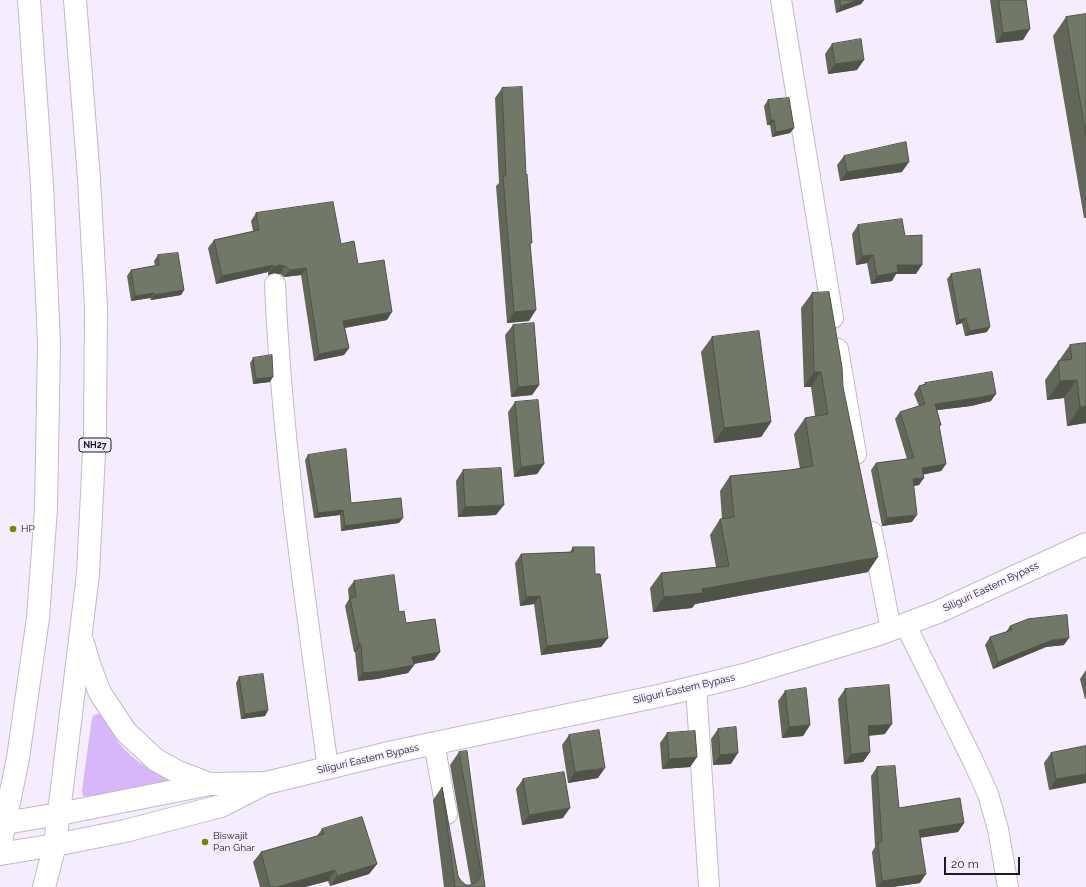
<!DOCTYPE html>
<style>
body{margin:0}
#map{position:relative;width:1086px;height:887px;overflow:hidden;background:#f5edfd;font-family:Raleway,sans-serif}
canvas{display:block}
.scale{position:absolute;left:944px;top:857px;width:76px;height:18px;box-sizing:border-box;border:2px solid #1d1a21;border-top:0;padding-left:5px;font-size:12px;line-height:14px;white-space:nowrap;color:#1d1a21;-webkit-text-stroke:3px #f5edfd;paint-order:stroke}
</style>
<div id="map">
<canvas width="1086" height="887"></canvas>
<div class="scale">20 m</div>
</div>
<script>
const c = document.querySelector('canvas').getContext('2d');
c.lineJoin = 'round';
function fill(path, color) {
  c.fillStyle = color;
  c.fill(path, 'evenodd');
}
function strokePath(path, color, width, dash) {
  c.strokeStyle = color;
  c.lineWidth = width;
  c.lineCap = dash ? 'butt' : 'round';
  c.setLineDash(dash || []);
  c.stroke(path);
}
function label(font, color, halo, rows, align = 'center') {
  c.font = font + ' Raleway,sans-serif';
  c.lineWidth = 3.5;
  c.setLineDash([]);
  c.textBaseline = 'middle';
  c.strokeStyle = halo;
  c.fillStyle = color;
  for (const [text, x, y, turn = 0] of rows) {
    c.save();
    c.translate(x, y);
    c.rotate((+turn || 0) * Math.PI / 180);
    c.textAlign = isNaN(turn) ? turn : align;
    if (halo) c.strokeText(text, 0, 0);
    c.fillText(text, 0, 0);
    c.restore();
  }
}
fill(new Path2D(`
 M99,714C103,716 115,738 120,744C133,760 149,770 168,778V781L89,797L83,796L82,790L92,718L94,715Z`), '#d8b7f8');
const minor = new Path2D(`
 M781,0L833,318
 M275,284C282,446 306,607 328,768
 M838,349L856,454
 M872,532L891,630
 M905,624L973,761L988,794L998,829L1008,887
 M696,687L709,887
 M434,743L447,814`);
const primary = new Path2D(`
 M5,823L59,814L210,784L266,783L393,752L663,695L744,675L879,634L938,612L1086,544
 M0,854L55,845L125,831L221,806L260,786`);
const trunk = new Path2D(`
 M83,643L90,667L100,693L126,732L156,760L178,772L210,784
 M0,846L18,758L38,618L46,509L49,344L42,185L29,0
 M44,887L55,845L88,574L95,433L96,307L89,179L75,0`);
strokePath(minor, '#c2b9cb', 22);
strokePath(primary, '#c2b9cb', 24);
strokePath(trunk, '#c2b9cb', 24);
strokePath(minor, '#fff', 20);
strokePath(primary, '#fff', 22);
strokePath(trunk, '#fff', 22);
fill(new Path2D(`
 M834,0H864L861,4L836,13Z
 M990,0H1026L1023,40L996,43Z
 M1086,14V218H1084L1053,36L1066,17Z
 M832,44L857,70L828,74L825,54Z
 M502,88L526,175L530,246L529,321L507,323L496,186L499,183L495,98Z
 M768,100L794,128L790,133L772,137L770,125H767L764,106Z
 M844,156L902,172L840,181L837,165Z
 M256,213L341,244L358,264L387,320L345,328L349,348L344,355L314,361L301,275L284,277L280,274L274,273L268,275V272L216,284L208,248L214,240L253,231L251,221Z
 M858,225L905,236L916,274H896L892,281L871,284L867,263L856,265L852,234Z
 M158,255L184,290L181,295L151,300L150,298L131,301L127,276L131,270L155,266L154,261Z
 M951,274L987,332L965,336L962,323L956,325L947,279Z
 M812,293L843,387L868,572L695,604L692,608L653,612L650,588L661,573L716,567L710,535L720,519H722L720,491L730,476L800,469L794,434L805,418L815,416L811,387H804L801,308Z
 M513,325L539,385L532,395L511,397L505,335Z
 M712,337L771,422L761,437L714,443L701,352Z
 M1086,343V423L1067,426L1064,398L1047,400L1045,380L1070,345Z
 M253,358L270,382L253,384L250,363Z
 M925,383L991,401L971,406L937,410L941,425L939,427L946,464L941,471L923,474L919,485L913,486L912,522L882,526L871,470L876,463L907,459L895,419L900,412L919,406L914,394L919,386L924,385Z
 M515,402L544,464L537,474L514,477L508,412Z
 M308,455L351,503L399,523L341,531L340,515L314,518L305,460Z
 M463,470L496,515L458,517L456,481Z
 M573,547L595,574L608,638L601,647L541,655L534,604L520,606L515,563L521,554L570,552Z
 M354,581L399,612L406,623L440,652L434,660L414,664V665L408,673L377,679L358,681L355,652H354L345,606L349,599L348,589Z
 M1010,626L1064,645L1046,647L993,669L985,645L990,637L1006,632Z
 M1086,670V699H1085L1080,679Z
 M239,677L268,710L265,716L241,719L236,683Z
 M845,689L885,734L869,736L870,752L863,762L844,764L838,699Z
 M785,691L810,725L803,736L782,738L778,701Z
 M718,729L731,764L713,765L711,739Z
 M667,733L697,757L690,767L662,769L660,743Z
 M569,735L598,778L568,783L562,745Z
 M1086,746L1049,790L1044,763L1051,753Z
 M459,752L485,887H444L433,800L442,787L458,876L461,881L466,885H471L450,765Z
 M877,767L899,808L964,823L958,832L921,837L920,883L892,887H876L872,852L875,847L871,776Z
 M523,779L563,818L522,825L516,789Z
 M322,829L377,864L369,874L330,886L328,881L305,887H260L253,862L261,852L317,836Z`), '#626759');
fill(new Path2D(`
 M858,0H864L861,4L836,13L841,6Z
 M1030,29L1023,40L996,43L1003,33Z
 M864,60L857,70L828,74L835,64Z
 M771,120H774L770,125H767Z
 M794,128L790,133L772,137L776,132Z
 M909,162L902,172L840,181L847,172Z
 M873,255L867,263L856,265L862,256Z
 M273,265L268,272L216,284L222,276Z
 M279,265L285,266L280,274L274,273L268,275L273,267Z
 M897,265H922L916,274H896L892,281L871,284L877,276Z
 M306,268L301,275L284,277L290,270Z
 M184,290L181,295L151,300L154,295Z
 M154,293L150,298L131,301L135,296Z
 M536,310L529,321L507,323L514,312Z
 M392,312L387,320L338,329L343,321Z
 M966,318L962,323L956,325L959,320Z
 M990,327L987,332L965,336L969,331Z
 M349,348L344,355L314,361L319,354Z
 M814,372H821L811,387H804Z
 M273,377L270,382L253,384L256,379Z
 M1077,380L1064,398L1047,400L1060,381Z
 M539,385L532,395L511,397L518,387Z
 M996,394L991,401L971,406L930,411L935,404Z
 M1086,406V423L1067,426L1080,407Z
 M771,422L761,437L714,443L724,428Z
 M544,464L537,474L514,477L521,467Z
 M946,464L941,471L917,476L922,468Z
 M924,478L919,485L907,487L913,479Z
 M504,505L496,515L458,517L465,507Z
 M343,510L340,515L314,518L318,513Z
 M917,515L912,522L882,526L887,518Z
 M403,518L399,523L341,531L345,526Z
 M878,557L868,572L695,604L692,608L653,612L664,597L702,589Z
 M540,596L534,604L520,606L526,597Z
 M608,638L601,647L541,655L547,646Z
 M1069,638L1064,645L1046,647L993,669L998,662L1052,640Z
 M359,644H361L355,652H354Z
 M440,652L434,660L407,665L412,657Z
 M414,665L408,673L377,679L358,681L363,673Z
 M268,710L265,716L241,719L245,714Z
 M892,724L885,734L860,736L868,726Z
 M810,725L803,736L782,738L789,727Z
 M870,752L863,762L844,764L851,754Z
 M738,753L731,764L713,765L720,755Z
 M697,757L690,767L662,769L669,759Z
 M605,768L598,778L568,783L575,772Z
 M1086,774V783L1049,790L1056,779Z
 M570,808L563,818L522,825L529,815Z
 M964,823L958,832L913,839L919,830Z
 M377,864L369,874L330,886L337,876Z
 M335,870L328,881L305,887H277Z
 M926,874L920,883L892,887H878L882,881Z`), '#505448');
const building = new Path2D(`
 M840,0H858L841,6Z
 M999,0H1026L1030,29L1003,33Z
 M1086,14V136L1066,17Z
 M861,39L864,60L835,64L832,44Z
 M522,87L526,175L527,174L532,243H530L536,310L514,312L503,176H506L502,88Z
 M789,98L794,128L776,132L774,120H771L768,100Z
 M906,142L909,162L847,172L844,156Z
 M333,202L341,244L354,241L358,264L384,260L392,312L343,321L349,348L319,354L306,268L290,270L285,266L279,265L273,267V265L222,276L214,240L259,230L256,213Z
 M902,219L905,236L922,235V265H897L898,272L877,276L873,255L862,256L858,225Z
 M178,253L184,290L154,295V293L135,296L131,270L159,265L158,255Z
 M980,269L990,327L969,331L966,318L959,320L951,274Z
 M829,292L842,367L843,387L878,557L702,589L703,593L664,597L661,573L729,566L720,519L734,517L730,476L790,470L813,466L805,418L828,414L821,372H814L812,293Z
 M534,323L539,385L518,387L513,325Z
 M759,331L771,422L724,428L712,337Z
 M1086,343V406L1080,407L1077,380L1060,381L1058,361L1072,359L1070,345Z
 M272,355L273,377L256,379L253,358Z
 M992,372L996,394L976,398L935,404L941,425H939L946,464L922,468L924,478L913,479L917,515L887,518L876,463L914,458L900,412L925,404L919,386L926,384L925,383Z
 M538,400L544,464L521,467L515,402Z
 M346,449L351,503L401,498L403,518L345,526L343,510L318,513L308,455Z
 M501,468L504,505L465,507L463,470Z
 M573,547H594L595,574H600L608,638L547,646L540,596L526,597L521,554L573,552Z
 M394,575L399,612L404,611L406,623L435,619L440,652L412,657L414,665L382,671L363,673L361,644H359L350,598L356,597L354,581Z
 M1067,615L1069,638L1052,640L998,662L990,637L1012,630L1010,626L1028,619Z
 M263,674L268,710L245,714L239,677Z
 M889,685L892,724L868,726L870,752L851,754L845,689Z
 M806,688L810,725L789,727L785,691Z
 M736,727L738,753L720,755L718,729Z
 M599,730L605,768L575,772L569,735Z
 M695,731L697,757L669,759L667,733Z
 M1086,746V774L1056,779L1051,753Z
 M467,751L485,887H453H455L442,787L458,876L461,881L466,885H471L477,882L480,877L481,872L459,752Z
 M895,766L899,808L960,798L964,823L919,830L926,874L882,881L878,843L882,842L877,767Z
 M564,772L570,808L529,815L523,779Z
 M362,817L377,864L337,876L335,870L277,887H270L261,852L324,834L322,829Z`);
fill(building, '#727867');
strokePath(building, '#505448', 1);
for (const [x, y, r, color] of [
 [13,529,4,"#6d8a03"],
 [205,842,4,"#6d8a03"]
]) {
  const dot = new Path2D();
  dot.arc(x, y, r, 0, 2 * Math.PI);
  c.fillStyle = color;
  c.fill(dot);
  strokePath(dot, '#f5edfd', 1.5);
}
for (const [x, y, w] of [
 [95,445,32]
]) {
  const box = new Path2D();
  box.roundRect(x - w / 2, y - 7, w, 14, 3);
  c.fillStyle = '#f5edfd';
  c.fill(box);
  strokePath(box, '#1d1a21', 1);
}
label('bold 9px', '#1d1a21', null, [
 ["NH27",95,445]
]);
label('10px', '#1d1a21', '#f5edfd', [
 ["HP",21,529],
 ["Biswajit",213,836],
 ["Pan Ghar",213,848]
], 'left');
label('10px', '#1d1a21', '#f5edfd', [
 ["Siliguri Eastern Bypass",991,587,-25],
 ["Siliguri Eastern Bypass",684,689,-13],
 ["Siliguri Eastern Bypass",368,759,-13]
]);
</script>
